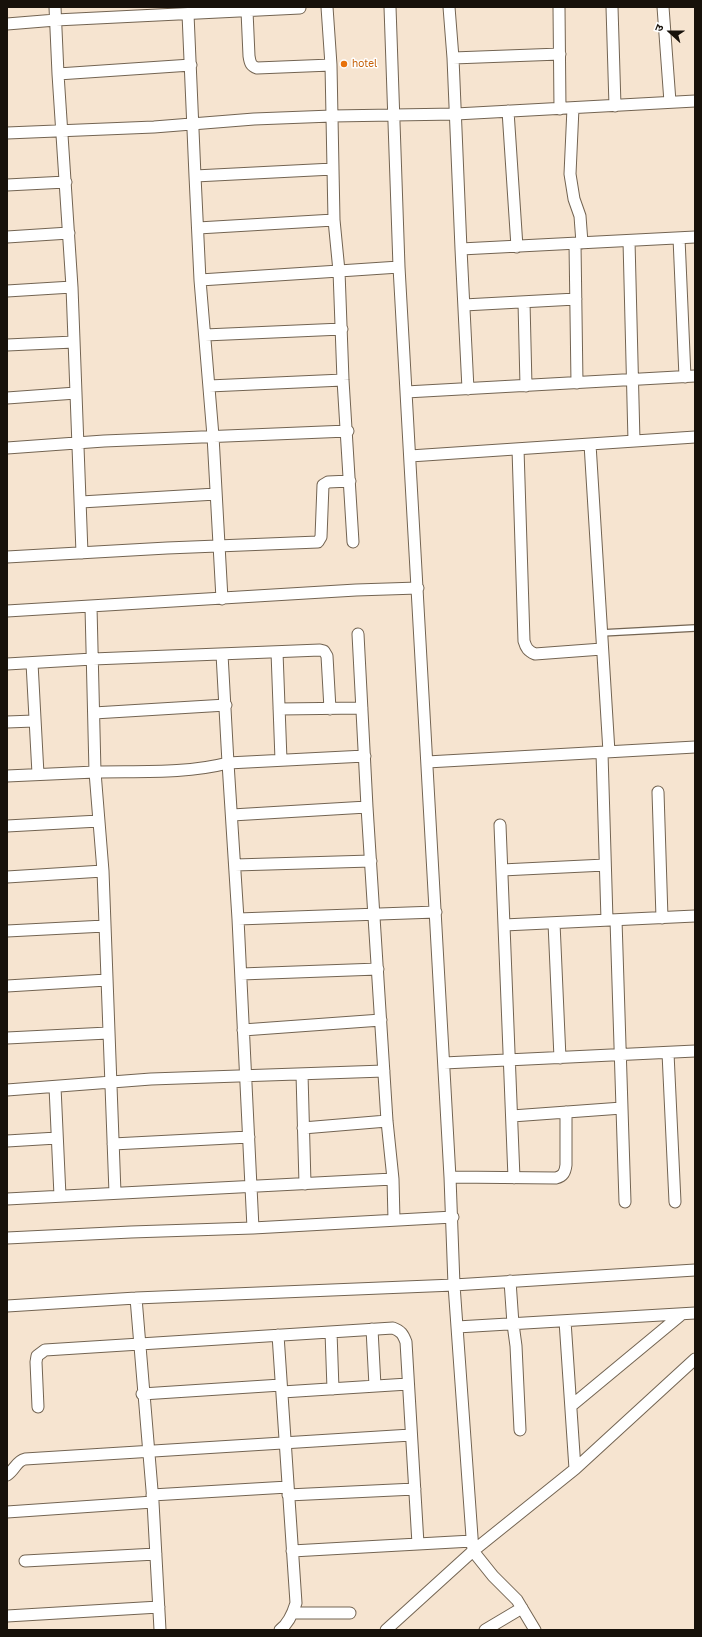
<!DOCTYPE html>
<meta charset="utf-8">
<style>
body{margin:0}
#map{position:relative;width:702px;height:1637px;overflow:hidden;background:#f6e4d0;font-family:"Golos Text","Noto Sans Devanagari",sans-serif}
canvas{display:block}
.frame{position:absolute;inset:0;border:8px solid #17110a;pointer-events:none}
.north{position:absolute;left:650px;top:12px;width:40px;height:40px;-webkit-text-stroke:3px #fff;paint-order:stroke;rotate:291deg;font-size:11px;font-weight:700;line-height:16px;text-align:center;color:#17110a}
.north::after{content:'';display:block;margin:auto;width:14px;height:18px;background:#17110a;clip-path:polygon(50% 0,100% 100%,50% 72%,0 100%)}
</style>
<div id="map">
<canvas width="702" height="1637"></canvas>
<div class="frame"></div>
<div class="north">उ</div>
</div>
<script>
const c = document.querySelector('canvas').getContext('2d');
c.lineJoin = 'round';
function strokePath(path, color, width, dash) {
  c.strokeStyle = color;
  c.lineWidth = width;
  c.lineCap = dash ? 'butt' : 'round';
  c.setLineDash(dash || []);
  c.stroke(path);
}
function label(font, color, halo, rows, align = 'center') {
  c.font = font + ' "Golos Text",sans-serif';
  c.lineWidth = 3;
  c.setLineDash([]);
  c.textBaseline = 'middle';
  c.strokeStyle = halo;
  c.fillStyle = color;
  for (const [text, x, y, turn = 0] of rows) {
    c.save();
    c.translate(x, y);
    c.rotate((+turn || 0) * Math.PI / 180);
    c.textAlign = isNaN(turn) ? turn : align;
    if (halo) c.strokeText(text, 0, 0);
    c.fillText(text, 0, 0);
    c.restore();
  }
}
const service = new Path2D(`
 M601,633L695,628`);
const minor = new Path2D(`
 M55,7L58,74L72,287L82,553
 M327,7L331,65L333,169
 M390,7L399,267L450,1177L454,1285L473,1551L493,1576L517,1600L535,1630
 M449,7L453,58L461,249L468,389
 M559,7L560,109
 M612,7L615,106
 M663,7L670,102
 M247,11L249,56C250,63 251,66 257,68L331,65
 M188,14L195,176
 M7,24L56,20L300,8
 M453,58L560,54
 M58,74L191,65
 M573,108L570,174L574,199L580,216L582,243
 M508,111L517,247
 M7,133L154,127L254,119L332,116L456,114L695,101
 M7,185L66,182
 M198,228L334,220
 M7,237L69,233
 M679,238L685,377
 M629,241L634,441
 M575,244L577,383
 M461,249L695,237
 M200,280L213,436L222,599
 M7,291L72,287
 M524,302L526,386
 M464,305L576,299
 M205,335L342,329
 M7,345L74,342
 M209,386L343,380
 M406,392L695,376
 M7,398L76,393
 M590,444L609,752
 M7,448L104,441L348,431
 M518,449L524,641C526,648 528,651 535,654L602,649
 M410,456L695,437
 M81,502L216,494
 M353,542L343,380L339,271L200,280L195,176L333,169L334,220L339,271L399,267
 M7,557L167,548L318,542L321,537L323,485L328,482L350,481
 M91,607L95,772C140,771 185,774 228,763L238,919L253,1228
 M7,611L356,590L418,588
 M277,652L281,760
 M222,654L228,763L365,756
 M32,663L38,774
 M7,664L93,659L320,650L324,651L327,656L330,709
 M279,709L362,708
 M94,713L226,705
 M7,722L34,721
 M602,753L607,920
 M427,762L695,747
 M7,776L95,772L103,871L115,1193
 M658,792L662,918
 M232,815L367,807
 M500,825L514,1178
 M7,826L99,821
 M235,865L371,861
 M502,870L605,865
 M7,877L103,871
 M238,919L436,912
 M616,920L625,1202
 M554,923L560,1058
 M504,925L695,916
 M7,931L105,926
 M241,974L378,969
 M7,986L107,980
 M243,1030L381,1020
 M7,1038L108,1033
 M668,1053L675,1202
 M444,1063L695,1051
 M302,1074L305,1184
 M55,1087L60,1196
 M7,1090L151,1079L384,1071
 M512,1116L622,1108
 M303,1128L387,1121
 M7,1141L57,1138
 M113,1144L249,1137
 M450,1177L556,1178C563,1176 565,1173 566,1165V1112
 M393,1179L394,1220
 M7,1199L393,1179L387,1121L367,807L358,634
 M7,1238L131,1232L253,1228L453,1217
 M510,1281L513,1324L516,1346L520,1430
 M136,1298L153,1502L160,1630
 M7,1306L136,1298L454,1285L695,1270
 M565,1321L575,1469
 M457,1327L695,1313
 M372,1329L375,1386
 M331,1332L333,1389
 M278,1335L296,1603C293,1613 289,1623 280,1630
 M282,1392L408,1384
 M142,1394L281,1385
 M571,1406L682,1314
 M38,1407L36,1362L37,1356L45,1350L393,1328C401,1331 403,1334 406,1342L418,1544
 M7,1475C15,1470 16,1461 25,1459L411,1435
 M152,1495L288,1487
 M288,1495L415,1489
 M7,1512L153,1502
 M292,1551L472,1541
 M25,1561L156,1554
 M293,1613H350
 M7,1616L159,1607
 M386,1630L473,1551L575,1469L695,1359
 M485,1630L522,1608`);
strokePath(service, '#736452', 8);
strokePath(minor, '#736452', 13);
strokePath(service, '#fff', 5.5);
strokePath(minor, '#fff', 11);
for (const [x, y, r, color] of [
 [344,64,4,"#e8710a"]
]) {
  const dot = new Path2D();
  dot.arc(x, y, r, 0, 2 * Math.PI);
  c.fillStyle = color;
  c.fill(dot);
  strokePath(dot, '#fff', 1.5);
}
label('10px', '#c56008', '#fff', [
 ["hotel",352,64]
], 'left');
</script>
